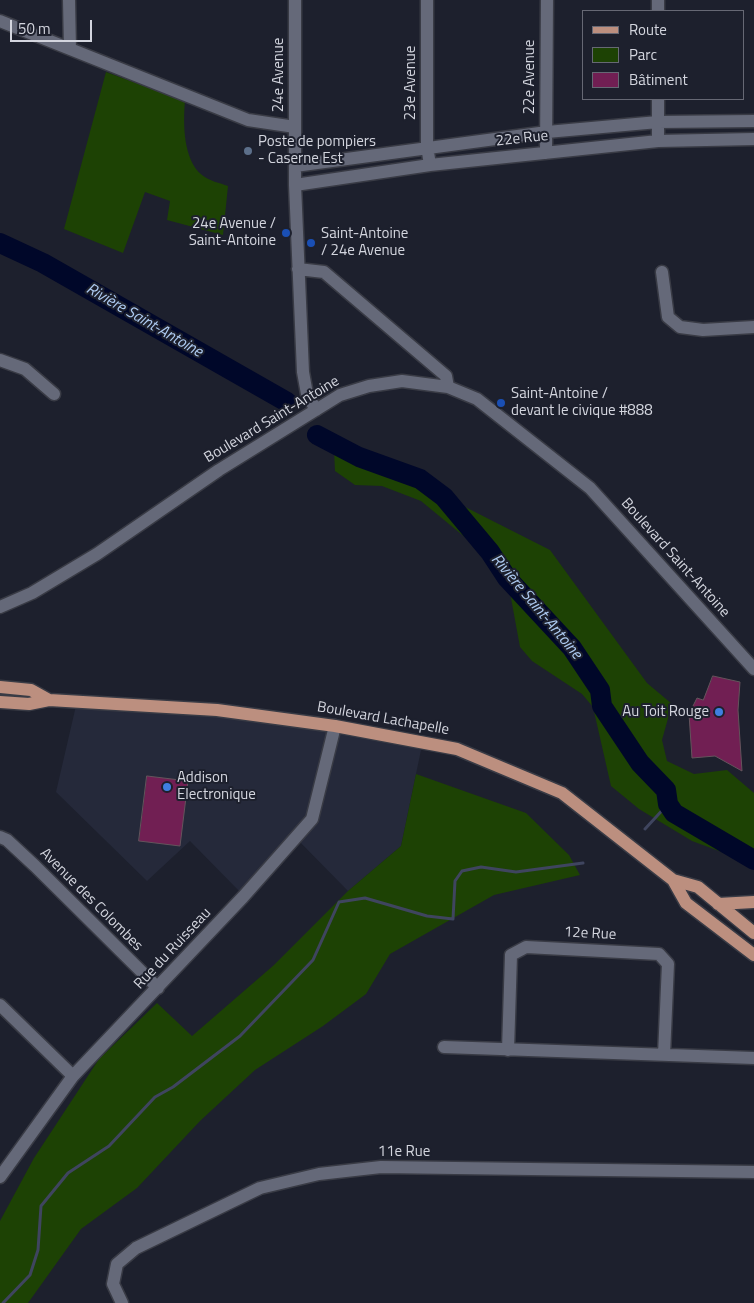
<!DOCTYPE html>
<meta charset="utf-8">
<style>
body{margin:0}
#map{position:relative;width:754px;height:1303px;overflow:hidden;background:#1d202d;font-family:"Titillium Web",sans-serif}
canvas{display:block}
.legend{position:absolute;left:582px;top:10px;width:162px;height:90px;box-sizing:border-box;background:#1d202d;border:1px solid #666874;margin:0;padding:6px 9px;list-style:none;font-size:15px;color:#d3d5de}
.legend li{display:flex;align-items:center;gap:10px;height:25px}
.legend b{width:25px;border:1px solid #666874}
.scale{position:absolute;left:10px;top:20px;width:82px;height:22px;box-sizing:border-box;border:2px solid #d3d5de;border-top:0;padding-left:6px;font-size:15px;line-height:18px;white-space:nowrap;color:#d3d5de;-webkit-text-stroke:4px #1d202d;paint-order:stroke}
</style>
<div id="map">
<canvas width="754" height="1303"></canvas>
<ul class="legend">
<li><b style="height:6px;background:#bc8f7f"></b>Route</li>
<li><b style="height:14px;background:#1d4204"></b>Parc</li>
<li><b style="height:14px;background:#711f53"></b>Bâtiment</li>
</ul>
<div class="scale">50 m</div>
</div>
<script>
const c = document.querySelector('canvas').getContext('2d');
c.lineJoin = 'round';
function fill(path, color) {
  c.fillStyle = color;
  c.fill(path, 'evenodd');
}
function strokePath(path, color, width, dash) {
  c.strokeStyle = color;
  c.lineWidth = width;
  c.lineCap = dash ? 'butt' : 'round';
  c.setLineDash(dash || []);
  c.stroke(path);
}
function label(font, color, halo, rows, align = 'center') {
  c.font = font + ' "Titillium Web",sans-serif';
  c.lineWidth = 4;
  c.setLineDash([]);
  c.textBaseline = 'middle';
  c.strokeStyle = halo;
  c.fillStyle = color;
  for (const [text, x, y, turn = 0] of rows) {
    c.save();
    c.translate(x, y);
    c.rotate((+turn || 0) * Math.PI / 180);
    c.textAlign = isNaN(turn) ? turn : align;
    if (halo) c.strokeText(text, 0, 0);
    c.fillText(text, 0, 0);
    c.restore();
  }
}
fill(new Path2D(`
 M78,697L393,737L421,750L401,846L348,891L296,838L242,894L190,841L147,881L56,792Z`), '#25293a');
fill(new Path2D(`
 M106,72L185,101C183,123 183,160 202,175C209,181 220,183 228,186L223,235L167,220L170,201L145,192L123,253L64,229Z
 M334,450L402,475L550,550L647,683L672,704L662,740L667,761L694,774L727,770L754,793V852L746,861L692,841L639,809L611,786L593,707L582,694L532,661L520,647L506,571L421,501L382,486L355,485L335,471Z
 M416,774L526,813L569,855L580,875L494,895L390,954L366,994L323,1026L255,1070L200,1121L137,1188L81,1229L28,1303H0V1221L34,1158L99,1059L157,1003L192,1036L274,965L348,891L401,846Z`), '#1d4204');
strokePath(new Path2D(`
 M645,829L668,804
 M3,1303L30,1275L38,1250L41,1206L68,1173L109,1146L155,1097L173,1087L240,1036L313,960L339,902L365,898L427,916L453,919L455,881L462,871L481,867L516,872L583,863`), '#3f455f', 3);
strokePath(new Path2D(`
 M0,243L43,263L287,402
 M317,435L359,457L420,479L444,497L490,552L507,578L572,648L600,690L602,706L640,763L666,790L668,804L674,813L754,860`), '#000729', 20);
const building = new Path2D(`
 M713,676L740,682L738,710L742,771L715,756L692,758L689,714L697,698L703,700Z
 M147,776L188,781L180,846L139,841Z`);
fill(building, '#711f53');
strokePath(building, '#64545c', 1);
const minor = new Path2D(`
 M69,0L70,49
 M295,0V185L303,372L307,394L316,410
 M427,0V146L430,165
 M658,0V11
 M0,21L248,120L295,127
 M658,141V99
 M546,153L547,0
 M295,166L547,132L658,122L754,121
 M295,185L430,165L658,141L754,139
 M298,269L324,272L446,376L448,387
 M662,272L668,317L680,327L703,330L754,327
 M0,360L25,369L54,394
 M0,607L32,593L97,554L219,470L340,395L369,386L402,381L448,387L477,399L590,488L754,669
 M0,837L7,840L35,866L158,988
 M0,1005L73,1076
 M444,1047L754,1058
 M508,1050L511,955L526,947L659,954L668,964L664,1055
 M0,1177L73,1076L243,897L312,819L335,726
 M122,1303L113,1284L117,1264L136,1248L260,1188L319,1174L381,1167L754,1172`);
const major = new Path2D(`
 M0,687L31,690L49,700
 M0,702L29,704L49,700L217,710L335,726L457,749L562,793L673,880L698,887L754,933
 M673,880L686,903L754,955
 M718,904L754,902`);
strokePath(minor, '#393b45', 15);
strokePath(major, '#393b45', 15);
strokePath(minor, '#656979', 12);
strokePath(major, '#bc8f7f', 12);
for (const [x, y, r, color] of [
 [248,151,5,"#5c6f8a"],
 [286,233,5,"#1a4fb4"],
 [311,243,5,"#1a4fb4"],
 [501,403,5,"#1a4fb4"],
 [719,712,5,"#3f7fe0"],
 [167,787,5,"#3f7fe0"]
]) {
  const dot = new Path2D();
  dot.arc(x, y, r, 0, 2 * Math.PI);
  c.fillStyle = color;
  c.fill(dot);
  strokePath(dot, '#1d202d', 2);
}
label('15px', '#d3d5de', '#1d202d', [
 ["24e Avenue",279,75,-90],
 ["22e Avenue",530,77,-90],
 ["23e Avenue",411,83,-90],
 ["22e Rue",522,139,-6],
 ["Boulevard Saint-Antoine",272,420,-31],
 ["Boulevard Saint-Antoine",675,558,48],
 ["Boulevard Lachapelle",383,719,10],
 ["Avenue des Colombes",91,900,45],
 ["12e Rue",590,934,3],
 ["Rue du Ruisseau",173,949,-47],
 ["11e Rue",404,1152]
]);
label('15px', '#d3d5de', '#1d202d', [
 ["Poste de pompiers",258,142],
 ["- Caserne Est",258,159],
 ["24e Avenue /",276,224,"right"],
 ["Saint-Antoine",276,241,"right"],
 ["Saint-Antoine",321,234],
 ["/ 24e Avenue",321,251],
 ["Saint-Antoine /",511,394],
 ["devant le civique #888",511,411],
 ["Au Toit Rouge",709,712,"right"],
 ["Addison",177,778],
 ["Electronique",177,795]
], 'left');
label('italic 16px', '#aecbf2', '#1d202d', [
 ["Rivière Saint-Antoine",144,321,30],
 ["Rivière Saint-Antoine",536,607,50]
]);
</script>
